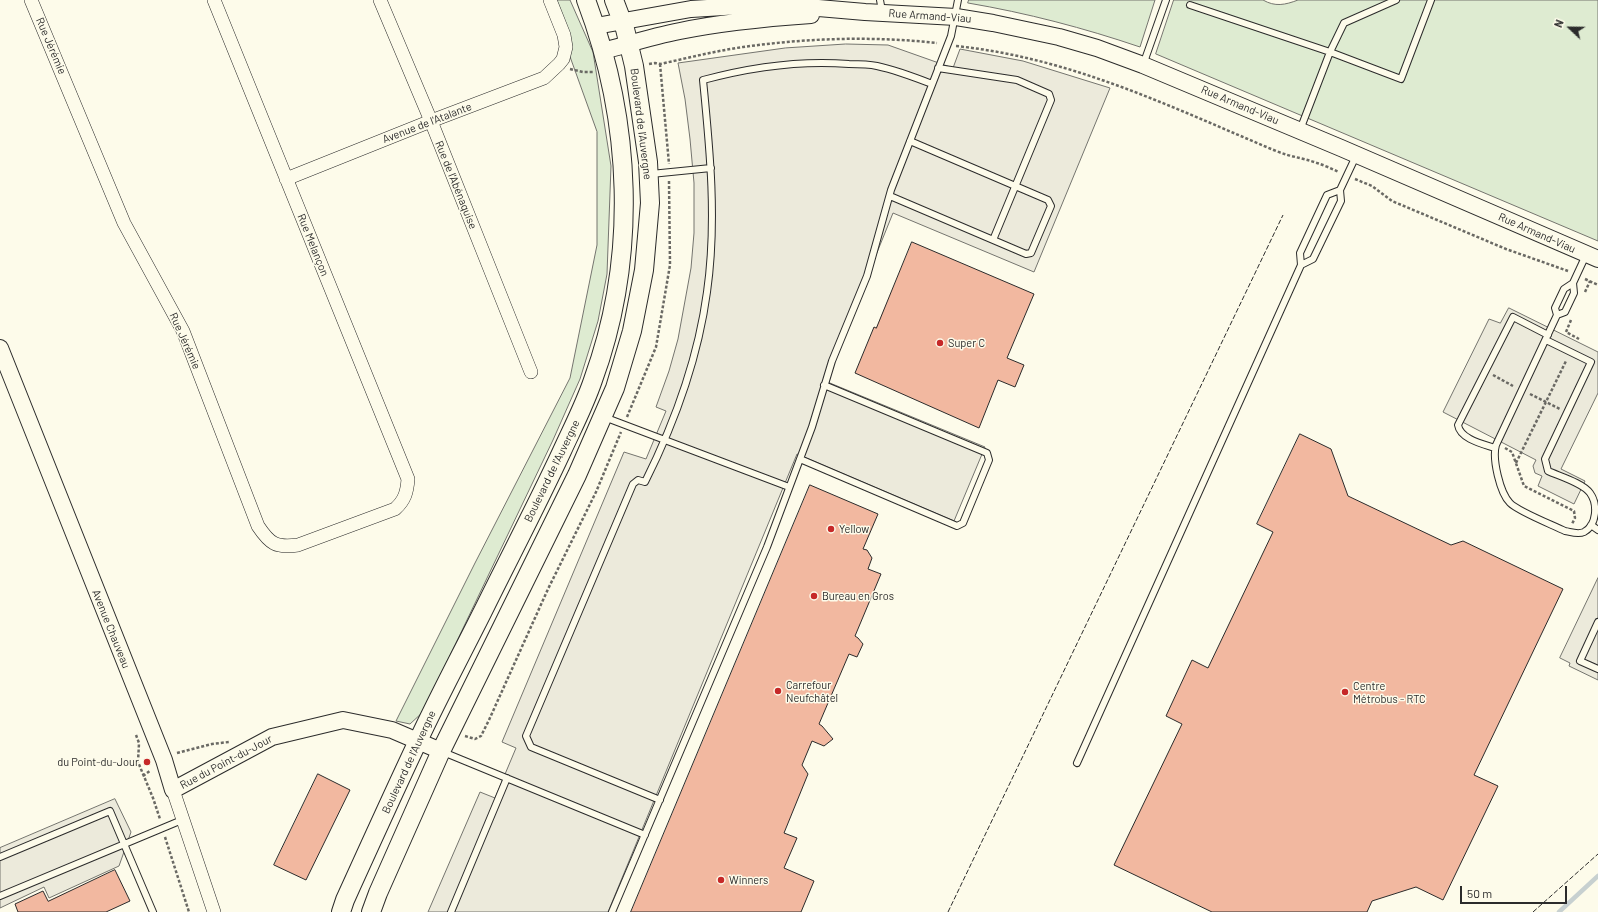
<!DOCTYPE html>
<meta charset="utf-8">
<style>
body{margin:0}
#map{position:relative;width:1598px;height:912px;overflow:hidden;background:#fdfbea;font-family:Barlow,sans-serif}
canvas{display:block}
.north{position:absolute;left:1550px;top:8px;width:40px;height:40px;-webkit-text-stroke:3px #fdfbea;paint-order:stroke;rotate:292deg;font-size:11px;font-weight:700;line-height:16px;text-align:center;color:#2b2b2b}
.north::after{content:'';display:block;margin:auto;width:14px;height:18px;background:#2b2b2b;clip-path:polygon(50% 0,100% 100%,50% 72%,0 100%)}
.scale{position:absolute;left:1460px;top:886px;width:107px;height:18px;box-sizing:border-box;border:2px solid #2b2b2b;border-top:0;padding-left:5px;font-size:12px;line-height:14px;white-space:nowrap;color:#2b2b2b;-webkit-text-stroke:3px #fdfbea;paint-order:stroke}
</style>
<div id="map">
<canvas width="1598" height="912"></canvas>
<div class="north">N</div>
<div class="scale">50 m</div>
</div>
<script>
const c = document.querySelector('canvas').getContext('2d');
c.lineJoin = 'round';
function fill(path, color) {
  c.fillStyle = color;
  c.fill(path, 'evenodd');
}
function strokePath(path, color, width, dash) {
  c.strokeStyle = color;
  c.lineWidth = width;
  c.lineCap = dash ? 'butt' : 'round';
  c.setLineDash(dash || []);
  c.stroke(path);
}
function label(font, color, halo, rows, align = 'center') {
  c.font = font + ' Barlow,sans-serif';
  c.lineWidth = 3;
  c.setLineDash([]);
  c.textBaseline = 'middle';
  c.strokeStyle = halo;
  c.fillStyle = color;
  for (const [text, x, y, turn = 0] of rows) {
    c.save();
    c.translate(x, y);
    c.rotate((+turn || 0) * Math.PI / 180);
    c.textAlign = isNaN(turn) ? turn : align;
    if (halo) c.strokeText(text, 0, 0);
    c.fillText(text, 0, 0);
    c.restore();
  }
}
const green = new Path2D(`
 M550,0H570L593,52L611,166L607,274L598,321L580,379L553,440L423,712L410,724L396,721L475,563L570,378L597,245V132Z
 M969,0H1155L1140,47C1084,28 1027,13 968,3Z
 M1174,0H1263C1275,7 1285,5 1298,0H1598V241L1156,54Z`);
fill(green, '#deebd1');
strokePath(green, '#74746e', 1);
const parking = new Path2D(`
 M846,44L888,45L953,68L960,49L1023,61L1110,88L1034,272L893,213L825,381L985,447L954,521L797,454L608,912H428L480,792L495,798L516,748L502,742L624,452L646,459L666,411L656,407L669,371L678,339L691,268L694,233V183L690,139L685,99L678,63L785,48Z
 M1509,308L1598,352V393L1561,469L1585,481L1574,504L1538,486L1542,476L1535,473L1533,466L1536,460L1443,412L1489,319L1500,323Z
 M1598,578V680L1569,666L1570,663L1560,658Z
 M115,799L131,832L119,866L49,898L44,887L0,908V848Z`);
fill(parking, '#eceadb');
strokePath(parking, '#74746e', 1);
strokePath(new Path2D(`
 M1559,912L1598,876`), '#c7d0d0', 4.5);
const building = new Path2D(`
 M912,242L1034,294L1007,358L1024,365L1015,387L998,380L979,428L855,373L874,327L876,328Z
 M1300,434L1331,449L1348,496L1451,545L1463,541L1563,589L1474,775L1498,786L1443,900L1416,887L1372,901L1367,912H1212L1114,865L1182,724L1166,716L1192,660L1208,668L1273,532L1257,524Z
 M810,485L878,514L863,549L867,550L872,558L868,569L881,574L855,636L858,638L863,644L857,657L849,654L819,724L822,726L833,739L824,746L812,741L802,765L808,774L784,833L797,838L784,868L814,881L801,912H631Z
 M318,774L350,790L306,880L274,865Z
 M115,870L130,901L106,912H18L15,904L43,891L48,901Z`);
fill(building, '#f2b8a0');
strokePath(building, '#2b2b2b', 1);
const service = new Path2D(`
 M880,0L882,11
 M1190,5L1330,52L1401,79L1431,0
 M1143,65L1166,0
 M938,68L1017,80L1049,94L1051,100L993,240
 M1300,130L1330,52L1344,23L1396,0
 M651,174L711,168
 M890,196L1026,254L1031,253L1051,206L1048,200L910,141
 M1301,265L1313,259L1341,201L1340,190L1356,156
 M1557,315L1565,312L1574,293L1573,283L1586,255
 M1546,340L1591,362L1545,459L1548,471C1559,476 1583,483 1590,493C1598,504 1597,525 1584,532C1578,535 1571,532 1565,531C1553,525 1519,512 1510,503C1500,493 1492,459 1496,445L1557,315L1555,308L1564,289L1573,283
 M604,417L789,487
 M1495,448C1483,444 1460,439 1458,425L1513,317L1548,335
 M800,459L957,526L963,523L989,460L987,453L824,385
 M1591,525L1598,530
 M1598,622L1580,661L1598,669
 M443,752L645,835
 M1077,763L1301,265L1300,253L1327,195L1340,190
 M660,800L531,747L526,736L633,484L638,480L645,482C675,422 698,359 707,292C717,222 710,150 703,80C751,67 799,60 849,64C858,64 868,64 877,66C896,70 914,77 932,84
 M0,857L110,811L153,912
 M0,896L182,820
 M451,912L507,778
 M612,912L767,547L812,427L832,361L867,276L891,190L951,36L958,0`);
const minor = new Path2D(`
 M31,0L124,223L183,331L258,526C270,544 276,548 298,545L395,509C405,500 407,492 408,479L214,0
 M380,0L431,121L531,372
 M286,179L431,121L544,78L559,64L563,59L566,47L564,35L550,0
 M173,790L214,912`);
const tertiary = new Path2D(`
 M596,26L691,9L772,4L865,12L956,17L993,23L1059,37L1097,48L1143,65L1341,148L1598,259
 M603,51C629,44 654,36 680,31C723,22 768,18 811,15
 M0,348L164,760L173,790L272,737L343,720L392,730L441,751`);
const secondary = new Path2D(`
 M341,912L345,900C369,847 393,794 418,741C438,698 461,655 483,611C509,558 537,505 562,451C573,427 585,404 593,380C638,257 632,121 586,0
 M371,912L378,893L441,751L577,475L615,388L632,331L644,270L650,203L648,162L634,66L625,29L614,0`);
strokePath(service, '#2b2b2b', 8);
strokePath(minor, '#2b2b2b', 14);
strokePath(tertiary, '#2b2b2b', 18);
strokePath(secondary, '#2b2b2b', 20);
strokePath(new Path2D(`
 M956,46C1072,58 1171,107 1276,151C1291,157 1303,158 1317,163C1324,165 1332,169 1339,172
 M649,64L655,63L660,64C688,58 715,51 743,47C807,38 873,36 937,43
 M660,64L669,164
 M570,69L583,72H593
 M1355,179L1372,186L1392,201L1506,249L1568,271
 M1585,279L1598,285
 M1585,292L1590,281
 M1571,320L1566,332L1579,339
 M1493,375L1513,386
 M1530,394L1560,409
 M627,417L656,347L670,265L669,181
 M1505,448L1512,452L1524,486L1574,511L1575,518L1572,524
 M1516,463L1566,361
 M136,735L139,743L138,762L153,798L160,819
 M465,736L475,739L481,736L489,720L548,589L596,492L621,432
 M177,753L212,744L229,742
 M143,776L151,770
 M165,837L189,912`), '#6a6964', 2.5, [3, 2]);
strokePath(service, '#fdfbea', 6);
strokePath(minor, '#fdfbea', 13);
strokePath(tertiary, '#fdfbea', 16);
strokePath(secondary, '#fdfbea', 18);
strokePath(new Path2D(`
 M948,912L1283,215
 M1533,912L1598,854`), '#2b2b2b', 1, [5, 2]);
for (const [x, y, r, color] of [
 [940,343,4,"#c62828"],
 [831,529,4,"#c62828"],
 [814,596,4,"#c62828"],
 [778,691,4,"#c62828"],
 [1345,692,4,"#c62828"],
 [147,762,4,"#c62828"],
 [721,880,4,"#c62828"]
]) {
  const dot = new Path2D();
  dot.arc(x, y, r, 0, 2 * Math.PI);
  c.fillStyle = color;
  c.fill(dot);
  strokePath(dot, '#fdfbea', 1.5);
}
label('11px', '#2b2b2b', '#fdfbea', [
 ["Rue Armand-Viau",930,16,4],
 ["Rue Jérémie",51,46,67],
 ["Rue Armand-Viau",1240,105,23],
 ["Avenue de l'Atalante",427,123,-21],
 ["Boulevard de l'Auvergne",641,124,83],
 ["Rue de l'Abénaquise",456,185,68],
 ["Rue Armand-Viau",1537,233,24],
 ["Rue Melançon",313,245,68],
 ["Rue Jérémie",185,341,66],
 ["Boulevard de l'Auvergne",552,471,-64],
 ["Avenue Chauveau",111,629,68],
 ["Rue du Point-du-Jour",226,762,-28],
 ["Boulevard de l'Auvergne",409,762,-65]
]);
label('11px', '#2b2b2b', '#fdfbea', [
 ["Super C",948,343],
 ["Yellow",839,529],
 ["Bureau en Gros",822,596],
 ["Carrefour",786,685],
 ["Neufchâtel",786,698],
 ["Centre",1353,686],
 ["Métrobus - RTC",1353,699],
 ["du Point-du-Jour",139,762,"right"],
 ["Winners",729,880]
], 'left');
</script>
